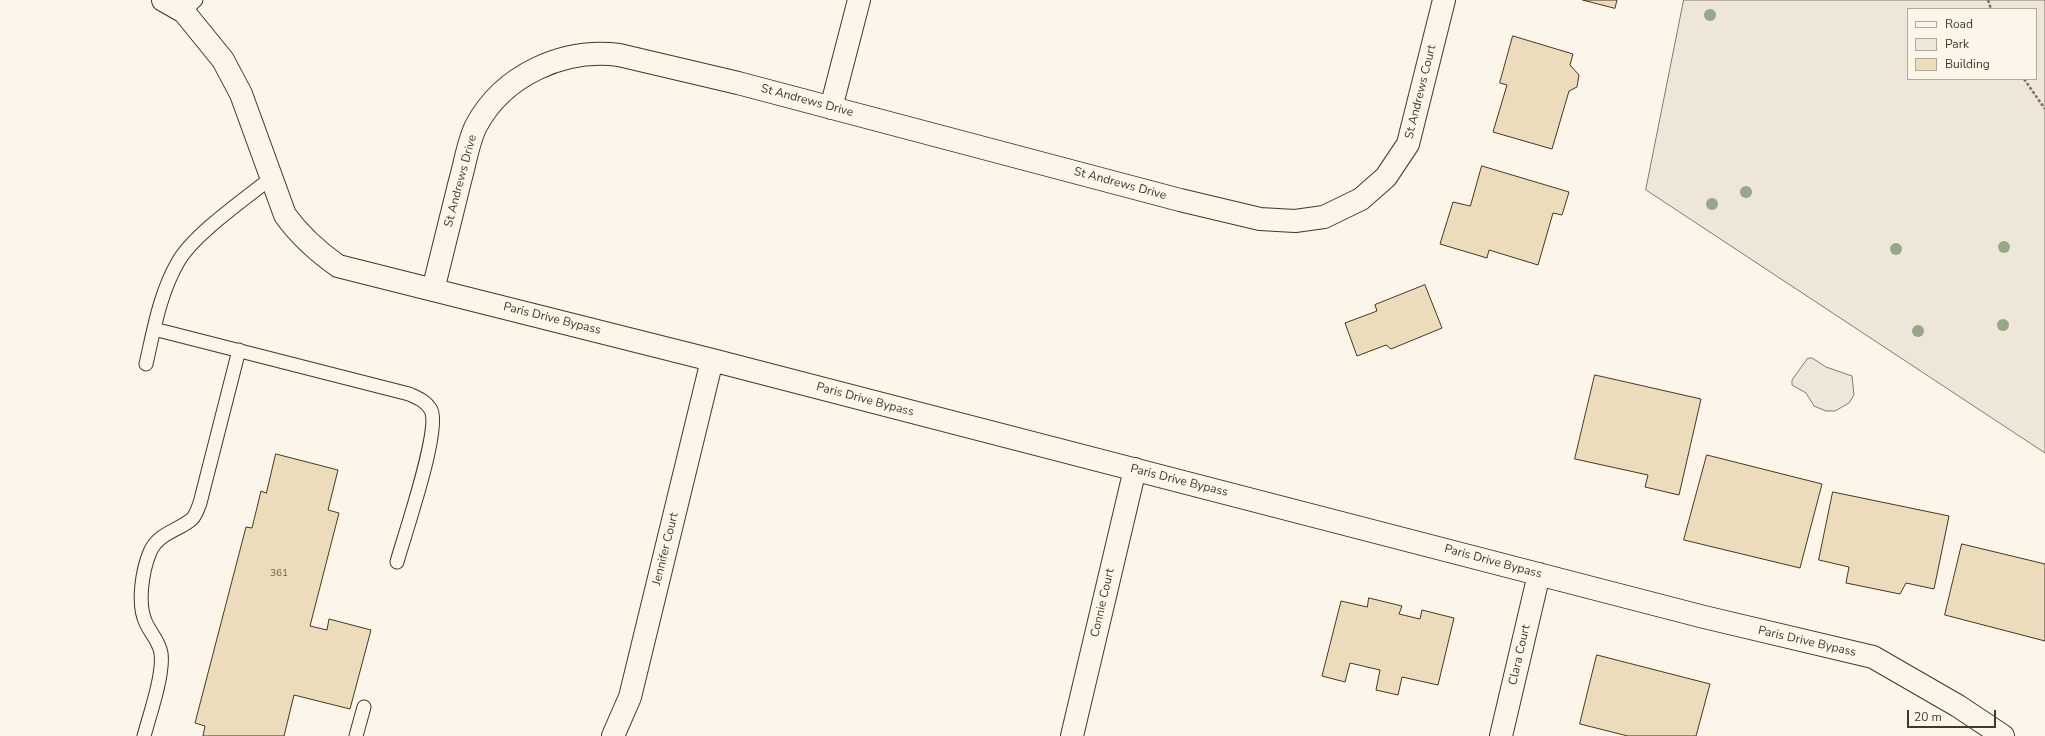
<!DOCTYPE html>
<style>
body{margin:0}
#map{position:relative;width:2045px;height:736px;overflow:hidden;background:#fbf6e9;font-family:"Nunito Sans",sans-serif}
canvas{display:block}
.legend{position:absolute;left:1907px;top:8px;width:130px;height:72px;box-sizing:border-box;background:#fbf6e9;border:1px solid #b4a999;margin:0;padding:5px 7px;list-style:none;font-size:12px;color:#4a3520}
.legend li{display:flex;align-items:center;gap:8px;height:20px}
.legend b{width:20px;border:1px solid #b4a999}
.scale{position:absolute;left:1907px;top:710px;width:89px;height:18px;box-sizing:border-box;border:2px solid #4a3520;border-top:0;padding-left:5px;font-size:12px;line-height:14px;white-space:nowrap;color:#4a3520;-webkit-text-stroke:3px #fbf6e9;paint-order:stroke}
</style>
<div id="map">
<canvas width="2045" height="736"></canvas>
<ul class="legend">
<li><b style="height:5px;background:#fbf6e9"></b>Road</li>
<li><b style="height:11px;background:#ede6d9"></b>Park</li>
<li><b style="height:11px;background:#ecdcbc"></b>Building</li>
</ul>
<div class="scale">20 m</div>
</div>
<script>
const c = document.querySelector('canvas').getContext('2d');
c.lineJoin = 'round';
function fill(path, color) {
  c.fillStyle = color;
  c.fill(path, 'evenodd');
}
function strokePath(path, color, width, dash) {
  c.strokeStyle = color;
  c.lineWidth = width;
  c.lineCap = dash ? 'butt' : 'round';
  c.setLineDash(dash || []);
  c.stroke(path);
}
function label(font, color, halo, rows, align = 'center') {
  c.font = font + ' "Nunito Sans",sans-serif';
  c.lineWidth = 3;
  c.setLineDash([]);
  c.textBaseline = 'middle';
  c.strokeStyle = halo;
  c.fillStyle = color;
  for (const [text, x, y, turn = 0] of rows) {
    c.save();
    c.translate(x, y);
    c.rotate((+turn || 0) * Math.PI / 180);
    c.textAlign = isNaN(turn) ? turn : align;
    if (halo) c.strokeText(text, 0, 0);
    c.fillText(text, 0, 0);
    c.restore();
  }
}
const green = new Path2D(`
 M1684,0H2045V453L1646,190ZM1908,9H2036V79H1908Z
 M1812,358L1826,367L1852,376L1854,395L1849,403L1835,411H1826L1814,406L1806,393L1792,385V380L1807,359Z`);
fill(green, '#ede6d9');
strokePath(green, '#887966', 1);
const building = new Path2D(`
 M1583,0H1617L1615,8Z
 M1513,36L1573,54L1570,65L1579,75L1577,87L1569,91L1552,149L1493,132L1507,85L1500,83Z
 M1482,166L1569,192L1562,215L1553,213L1538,265L1489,250L1487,258L1440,244L1453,202L1470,206Z
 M1425,285L1442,328L1391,349L1386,345L1357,356L1345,323L1377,311L1375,305Z
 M1595,375L1701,399L1679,495L1645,487L1648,475L1575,459Z
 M276,454L338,470L328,510L339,513L310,626L327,630L329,619L371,630L350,709L294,695L284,736H203L205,726L195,723L246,527L252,528L261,491L266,493Z
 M1707,455L1822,484L1800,568L1684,540Z
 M1833,492L1949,516L1934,589L1906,583L1900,594L1846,583L1849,567L1819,560Z
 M1962,544L2045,564V641L1945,615Z
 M1369,598L1402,606L1399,614L1420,619L1422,610L1454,618L1438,685L1402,677L1398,695L1376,690L1380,670L1350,663L1345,682L1322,676L1341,601L1367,607Z
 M1597,655L1710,684L1696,736H1628L1580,724Z`);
fill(building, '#ecdcbc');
strokePath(building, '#4a3520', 1);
const service = new Path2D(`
 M184,12L196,0
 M154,329L409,394C418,398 426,401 431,410C441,430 404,536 397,562
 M146,364C154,329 160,293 178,262C194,234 245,199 271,178
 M144,736C150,714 164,674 161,653C159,641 151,634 146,623C137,605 142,571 150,552C158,533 178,531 192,519C196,515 198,508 200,503L239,350
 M356,736L364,707`);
const minor = new Path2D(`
 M163,0L184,12L175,1
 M184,12L223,60L241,94L285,215C300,236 317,251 338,266L712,360L1704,617L1873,657L1958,706L2003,736
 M831,108L859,0
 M433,290C442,254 451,217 460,181C465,164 468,142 476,126C503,75 563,48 619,55L738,83L1180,200L1260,219L1295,221L1324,217L1361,199L1386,177L1408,144L1444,0
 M613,736L630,697L712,360
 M1072,736L1135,469
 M1501,736L1539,574`);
strokePath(service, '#4a3520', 15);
strokePath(minor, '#4a3520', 24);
strokePath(new Path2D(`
 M1988,0L1991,9
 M2024,79L2045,109`), '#7f6f5c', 2.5, [3, 2]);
strokePath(service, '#fbf6e9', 13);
strokePath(minor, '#fbf6e9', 22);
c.fillStyle = '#96a887';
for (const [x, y] of [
 [1710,15],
 [1746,192],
 [1712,204],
 [2004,247],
 [1896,249],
 [2003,325],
 [1918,331]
]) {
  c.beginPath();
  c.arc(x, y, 6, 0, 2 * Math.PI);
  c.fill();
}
label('10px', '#725f47', null, [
 ["361",279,574]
]);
label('12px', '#4a3520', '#fbf6e9', [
 ["St Andrews Court",1421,92,-76],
 ["St Andrews Drive",807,101,15],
 ["St Andrews Drive",461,181,-75],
 ["St Andrews Drive",1120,184,15],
 ["Paris Drive Bypass",552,319,14],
 ["Paris Drive Bypass",865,400,15],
 ["Paris Drive Bypass",1179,481,14],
 ["Jennifer Court",666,549,-76],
 ["Paris Drive Bypass",1493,562,15],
 ["Connie Court",1103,603,-77],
 ["Paris Drive Bypass",1807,642,13],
 ["Clara Court",1520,655,-77]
]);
</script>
